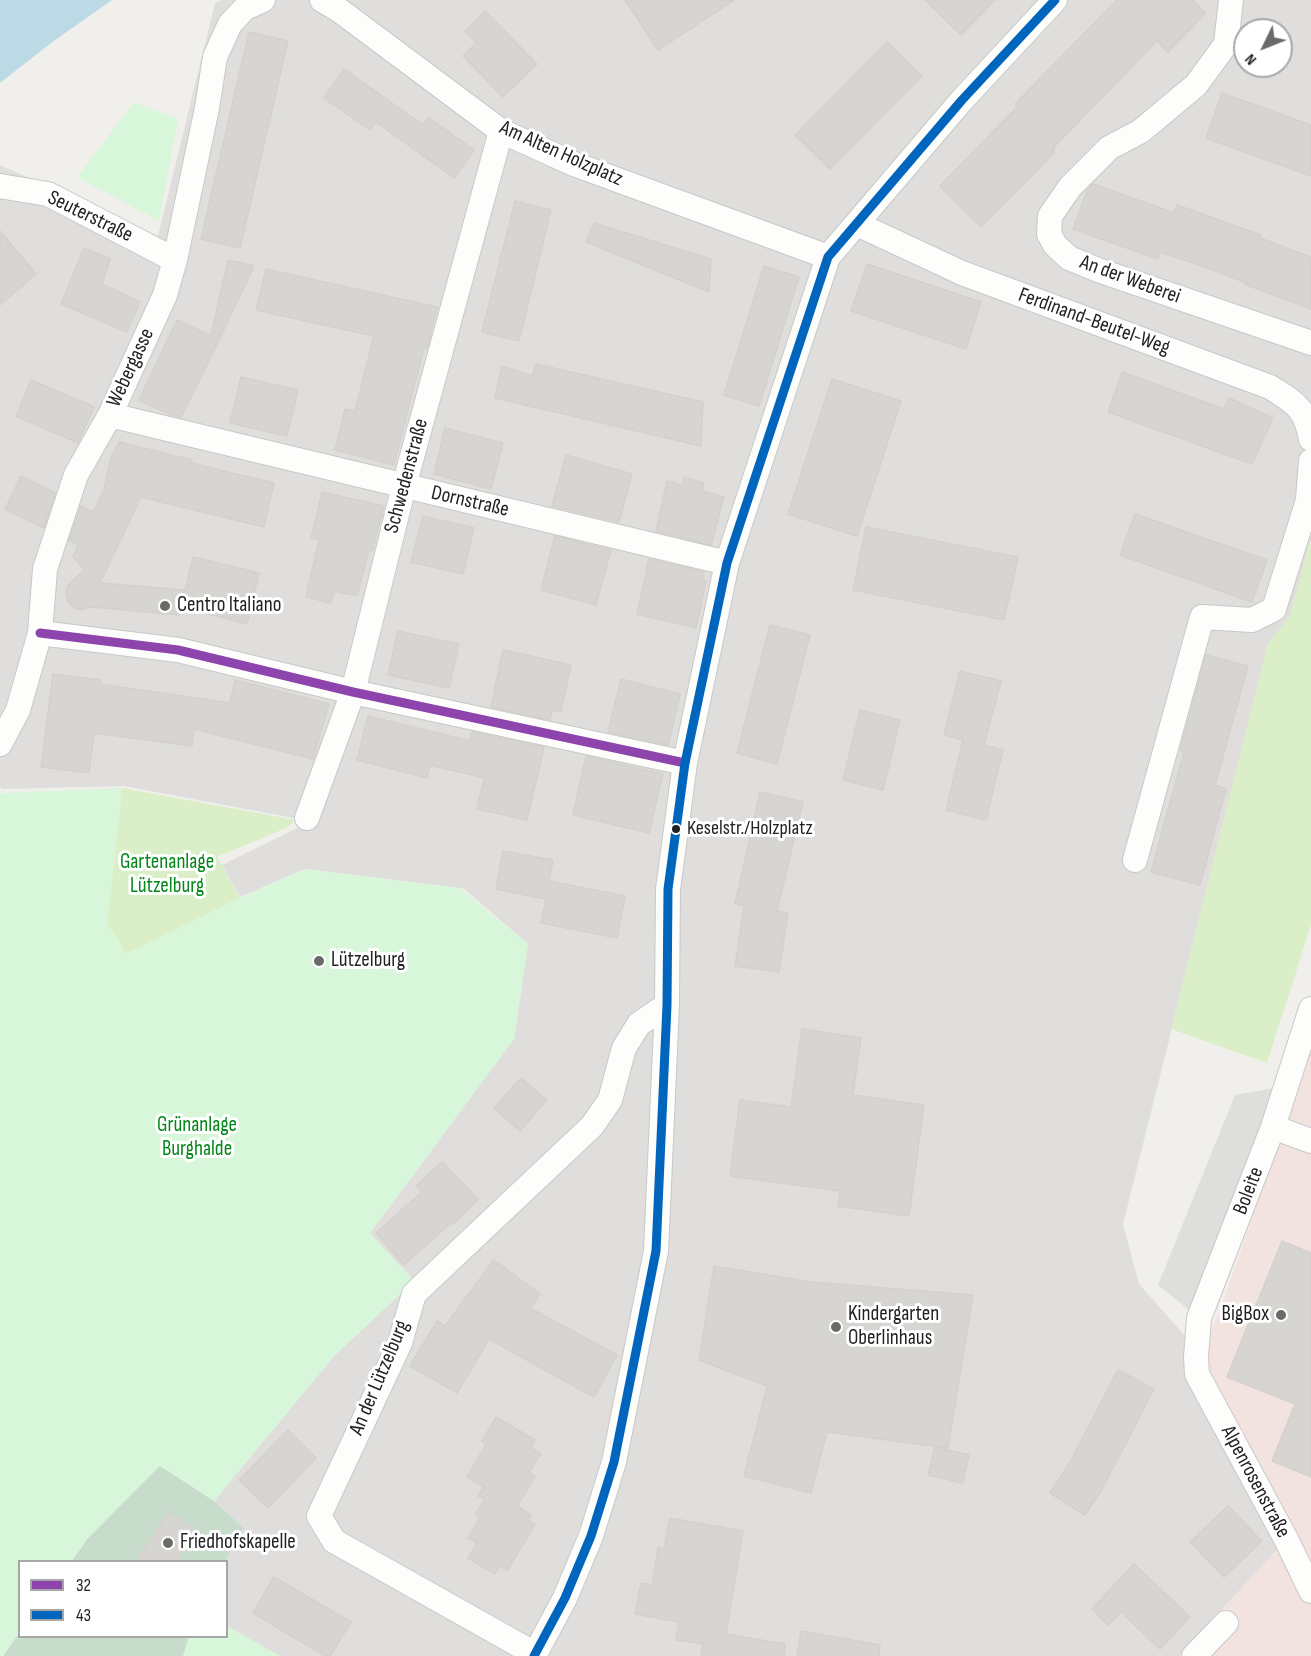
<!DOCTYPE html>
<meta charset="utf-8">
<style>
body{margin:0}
#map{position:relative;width:1311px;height:1656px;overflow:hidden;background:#f0efeb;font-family:"Sofia Sans Condensed",sans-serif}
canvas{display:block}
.legend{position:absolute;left:18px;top:1560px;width:210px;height:78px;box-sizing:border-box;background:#fff;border:2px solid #a7a7a7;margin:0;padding:8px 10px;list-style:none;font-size:18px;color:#222}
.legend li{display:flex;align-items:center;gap:12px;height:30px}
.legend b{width:30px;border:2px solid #a7a7a7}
.north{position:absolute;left:1233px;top:18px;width:60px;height:60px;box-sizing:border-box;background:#fff;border:2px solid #a7a7a7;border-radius:50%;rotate:227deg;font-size:16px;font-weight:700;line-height:24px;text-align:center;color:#222}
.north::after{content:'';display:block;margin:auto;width:21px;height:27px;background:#6a6a68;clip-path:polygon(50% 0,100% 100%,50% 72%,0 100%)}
</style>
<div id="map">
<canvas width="1311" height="1656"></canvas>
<ul class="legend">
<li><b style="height:8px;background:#8e44ad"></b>32</li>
<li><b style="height:8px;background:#0065bd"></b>43</li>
</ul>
<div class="north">N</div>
</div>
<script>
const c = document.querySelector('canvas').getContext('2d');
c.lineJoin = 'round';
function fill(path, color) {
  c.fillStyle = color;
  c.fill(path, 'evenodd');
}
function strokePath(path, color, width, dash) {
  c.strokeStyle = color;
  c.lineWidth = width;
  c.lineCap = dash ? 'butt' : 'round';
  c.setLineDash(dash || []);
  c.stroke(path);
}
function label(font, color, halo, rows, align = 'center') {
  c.font = font + ' "Sofia Sans Condensed",sans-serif';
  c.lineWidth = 6;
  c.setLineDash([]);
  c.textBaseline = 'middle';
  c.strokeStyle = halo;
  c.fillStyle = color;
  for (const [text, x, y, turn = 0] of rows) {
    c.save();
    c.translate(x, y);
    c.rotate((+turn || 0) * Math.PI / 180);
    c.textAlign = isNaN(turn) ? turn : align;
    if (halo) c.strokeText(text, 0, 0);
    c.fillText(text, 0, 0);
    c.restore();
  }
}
fill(new Path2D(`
 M222,0H1311V539L1290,616L1268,645L1123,1224L1139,1284L1200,1353L1287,1539L1179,1656H183L189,1637L226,1636L225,1561L244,1528L214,1501L334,1356L414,1281L370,1233L514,1039L528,944L464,889L459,888L305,869L240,897L222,865L303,825L304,820L124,786L2,789L0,787V165L158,236L215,3ZM1245,30H1281V66H1245Z`), '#dfdedc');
fill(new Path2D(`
 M1311,1040V1656H1179L1287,1539L1200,1353L1219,1313L1286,1121Z`), '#f2e3e0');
fill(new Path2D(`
 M1286,1086L1199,1318L1158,1285L1235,1095Z`), '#dededc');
fill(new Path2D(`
 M1311,539V925L1267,1063L1171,1029L1268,644L1290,616Z
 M122,788L296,820L286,828L217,857L240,898L126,954L107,923Z`), '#daefc8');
fill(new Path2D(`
 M160,1465L214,1501L244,1528L225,1561L71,1562L88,1538Z
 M19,1633L20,1636L189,1637L183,1656H3Z`), '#c8dccb');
fill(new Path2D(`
 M134,102L178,119L159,221L77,177Z
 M122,788L107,923L126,954L240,898L305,869L459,888L528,944L514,1039L370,1233L414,1281L334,1356L214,1501L160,1466L88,1538L71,1561L20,1562L19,1633L3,1656H0V795L4,793Z
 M227,1626L280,1656H183L189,1637L226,1636Z`), '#d8f7da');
fill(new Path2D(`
 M0,0H112L51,43L0,83Z`), '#bcdae5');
const building = new Path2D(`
 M625,0H734L658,50Z
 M925,0H995L961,35Z
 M1117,0H1192L1206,13L1168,52L1157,41L1054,147V153L981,227L940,186L1017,107L1015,104Z
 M485,11L537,64L503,97L463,56L476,43L465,31Z
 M249,32L288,41L240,248L201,239Z
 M887,42L922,76L830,169L795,135Z
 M344,69L423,125L428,117L474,150L454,178L376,122L370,130L324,98Z
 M1222,93L1311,125V176L1206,138Z
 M1093,184L1174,213L1177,205L1261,235L1260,238L1311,257V309L1244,284V282L1194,263L1160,252L1158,259L1073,229L1087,191Z
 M515,201L551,210L519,341L482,332Z
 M594,223L711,259L709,292L586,242Z
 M0,231L36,274L0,305Z
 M84,248L110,259L102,284L140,302L127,332L61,304Z
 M228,260L254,266L219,340L215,338L219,340L181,417L169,414L139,400L177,320L211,336Z
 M867,264L981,302L966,349L851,311Z
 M764,266L799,277L759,406L724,395Z
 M266,269L437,307L427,348H424L394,465L335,450L345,409L355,411L374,336L256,310Z
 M536,364L703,402L701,446L495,398L502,366L532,376Z
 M1122,372L1224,409L1229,398L1273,418L1252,464L1108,412Z
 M241,377L298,390L287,436L230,423Z
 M832,379L901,401L857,536L788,514Z
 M31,380L94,407L78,443L16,416Z
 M445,428L503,443L491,489L434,474Z
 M119,442L192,460L191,463L274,483L264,527L141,497L100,583L184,590L179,615L91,607L81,610L73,607L68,601L66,593L68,585L84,570L73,556L78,545L69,540L81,506L93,512L104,490L111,458Z
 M566,455L632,474L619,522L552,506Z
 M21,476L55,493L44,528L5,509Z
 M684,477L704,483L702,491L724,497L711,545L656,531L667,481L682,485Z
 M322,492L384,506L372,551L369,550L357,596L334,591L331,603L306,597L319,540L311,538Z
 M1135,514L1267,560L1252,602L1120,555Z
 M423,516L474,528L463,574L411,562Z
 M866,527L1018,557L1004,620L853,590Z
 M555,536L611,550L596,605L541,590Z
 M193,557L259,573L247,624L181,607Z
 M649,559L704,572L702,580L706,581L696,628L637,614Z
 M770,625L810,635L777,764L737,753Z
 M398,631L459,644L449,688L388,675Z
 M503,650L571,665L561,712L552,710L550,720L491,707Z
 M1206,655L1248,666L1215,785L1226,789L1200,885L1151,872L1184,752L1180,751Z
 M960,671L1001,681L984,745L1003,750L986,820L946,810L963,740L944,735Z
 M53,674L101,680L100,684L230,703L235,680L329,704L313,759L194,729L192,746L94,733L89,773L41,767Z
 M621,679L680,694L668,745L608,732Z
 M860,710L900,720L883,790L843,780Z
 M368,716L470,741L472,732L544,747L527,820L477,809L484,778L430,765L427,778L357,760Z
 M586,756L663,774L649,833L573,815Z
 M760,792L803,802L777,911L788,913L779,972L735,966L744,906L735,904Z
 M503,851L553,860L549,881L625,896L617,938L541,923L546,899L496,889Z
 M802,1029L861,1038L853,1095L924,1105L909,1216L838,1206L840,1191L730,1176L740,1100L791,1107Z
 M521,1078L547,1100L520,1131L494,1108Z
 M442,1162L478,1199L453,1224L452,1222L404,1265L376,1233L422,1192L416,1186Z
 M1282,1241L1311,1253V1477L1272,1461L1295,1404L1227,1377Z
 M494,1260L540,1294L530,1308L617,1355L594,1397L489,1339L457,1393L410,1366L437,1321L445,1326Z
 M714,1266L811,1282L973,1295L948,1448L827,1432L811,1493L744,1476L767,1386L699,1360Z
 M1118,1370L1154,1389L1101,1491L1085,1515L1050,1493L1070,1462Z
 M496,1417L535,1440L531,1448L541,1454L529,1472L535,1476L517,1506L531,1515L528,1520L535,1524L507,1571L500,1566L495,1574L468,1558L477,1543L468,1538L480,1518L475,1514L485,1499L478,1496L484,1487L467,1477L486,1444L482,1441Z
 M288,1430L316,1458L268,1508L239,1480Z
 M935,1447L969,1455L963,1483L928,1475Z
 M1228,1506L1262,1541L1224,1577L1190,1542Z
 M169,1512L196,1530L175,1562H136Z
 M670,1518L743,1531L726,1634L785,1644L784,1656H701L703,1644L676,1640L679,1622L635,1614L641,1583L652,1585L658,1547L664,1549Z
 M1134,1564L1190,1617L1160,1649L1121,1612L1108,1625L1092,1609Z
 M274,1577L351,1622L330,1656H325L253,1613Z
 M801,1631L880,1645L879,1656H797Z`);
fill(building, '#d7d5d2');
strokePath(building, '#d4d1cc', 1.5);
const street = new Path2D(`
 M322,0L339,10L501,131L574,164L828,257
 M1231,0L1226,44L1196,85L1141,131L1109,148L1070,187L1050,216L1049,234L1055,245L1069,258L1098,270L1311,343
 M0,186L48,194L175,260
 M857,224L962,273L1270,387C1295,403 1305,407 1311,439
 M110,415L727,563
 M40,633L178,650L353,692L685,763
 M0,744L18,710L40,633L45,569L76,475L110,415L165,295L175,260L207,108L215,57L230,24L245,8L263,0
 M307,818L353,692L404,486L501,131
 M1135,860L1202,617L1252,620L1274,609L1308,500L1311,461
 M1311,1009L1273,1127L1199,1318L1196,1357L1197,1374L1287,1541L1311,1591
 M1273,1127L1311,1141
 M535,1654L334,1541L319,1516L400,1343L414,1294L592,1126L610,1100L624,1048L639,1024L667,1005
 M534,1656L565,1598L591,1536L614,1462L656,1251L667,1005L668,889L685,763L727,563L828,257L962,100L1055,0
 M1194,1656L1226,1623`);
strokePath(street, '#c9c8c7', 26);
strokePath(street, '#fdfdfc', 24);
strokePath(new Path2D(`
 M40,633L178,650L353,692L685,763`), '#8e44ad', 9);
strokePath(new Path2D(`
 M534,1656L565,1598L591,1536L614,1462L656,1251L667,1005L668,889L685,763L727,563L828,257L962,100L1055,0`), '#0065bd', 9);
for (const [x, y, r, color] of [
 [165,606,6,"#6a6a68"],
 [676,829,5,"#222"],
 [319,961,6,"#6a6a68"],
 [1281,1315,6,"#6a6a68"],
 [836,1327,6,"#6a6a68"],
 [168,1543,6,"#6a6a68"]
]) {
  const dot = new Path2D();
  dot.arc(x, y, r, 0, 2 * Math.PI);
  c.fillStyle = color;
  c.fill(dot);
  strokePath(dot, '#fff', 2);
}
label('20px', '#222', '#fff', [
 ["Keselstr./Holzplatz",687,829]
], 'left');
label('21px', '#222', '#fff', [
 ["Am Alten Holzplatz",561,154,24],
 ["Seuterstraße",90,217,26],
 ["An der Weberei",1130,280,20],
 ["Ferdinand-Beutel-Weg",1094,322,20],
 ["Webergasse",131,368,-65],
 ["Schwedenstraße",407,476,-75],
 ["Dornstraße",470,502,13],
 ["Boleite",1249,1191,-69],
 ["An der Lützelburg",380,1378,-67],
 ["Alpenrosenstraße",1255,1482,62]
]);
label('21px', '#222', '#fff', [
 ["Centro Italiano",177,606],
 ["Lützelburg",331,961],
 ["Kindergarten",848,1315],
 ["Oberlinhaus",848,1339],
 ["BigBox",1269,1315,"right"],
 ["Friedhofskapelle",180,1543]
], 'left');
label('21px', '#048619', '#fff', [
 ["Gartenanlage",167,863],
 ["Lützelburg",167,887],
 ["Grünanlage",197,1126],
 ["Burghalde",197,1150]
]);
</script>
